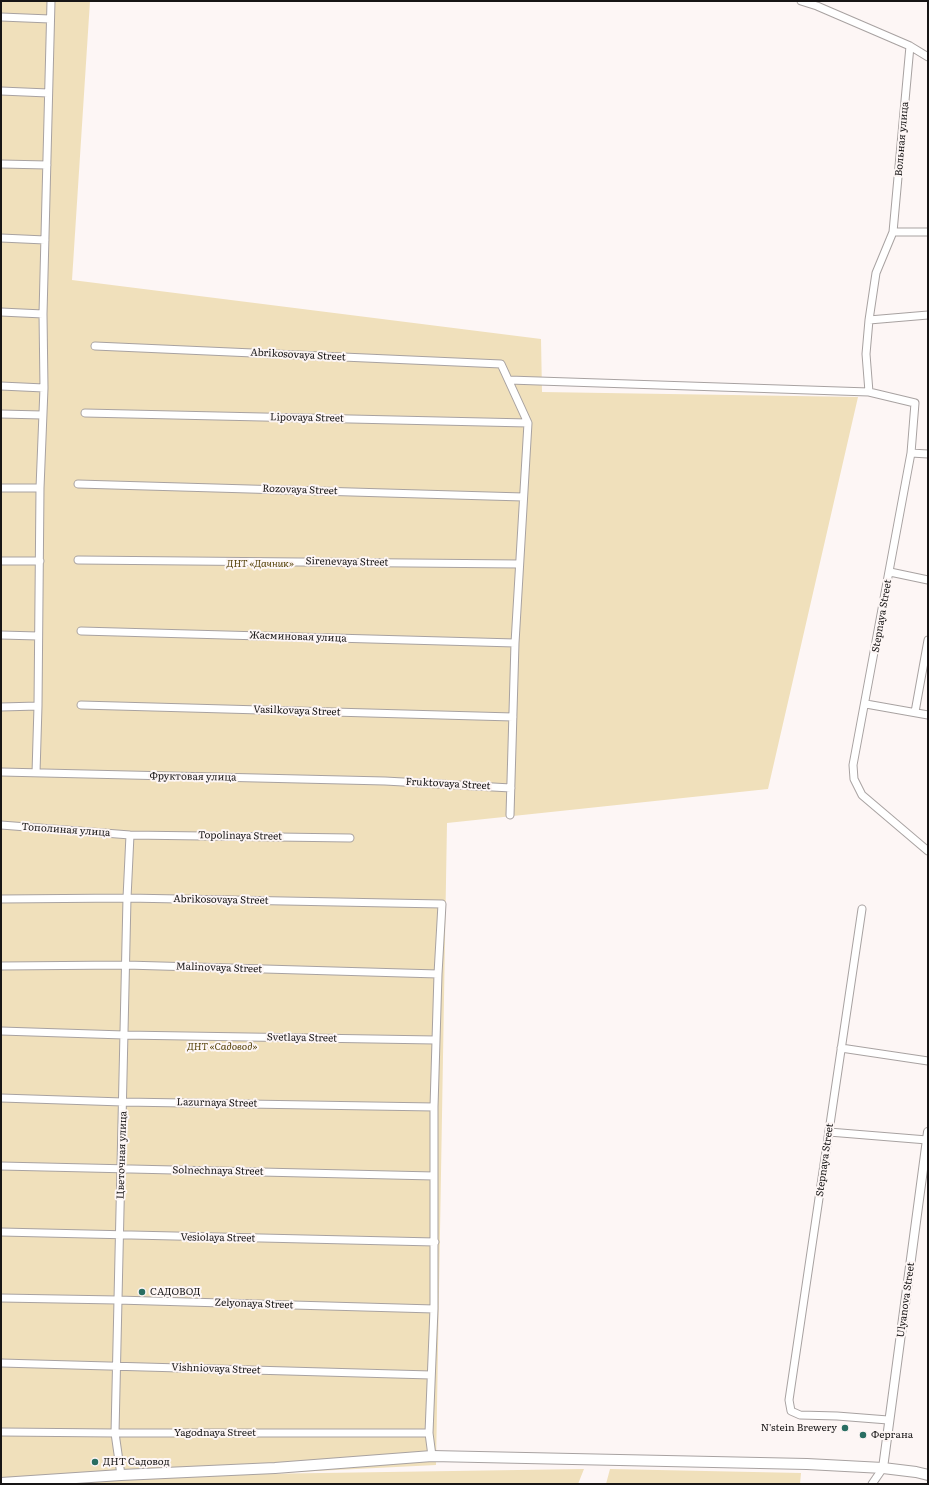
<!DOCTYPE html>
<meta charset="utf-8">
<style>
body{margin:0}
#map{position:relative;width:929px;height:1485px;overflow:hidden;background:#fdf6f5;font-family:Literata,serif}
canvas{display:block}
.frame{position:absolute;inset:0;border:2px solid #171515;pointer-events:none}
</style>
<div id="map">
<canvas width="929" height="1485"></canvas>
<div class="frame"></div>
</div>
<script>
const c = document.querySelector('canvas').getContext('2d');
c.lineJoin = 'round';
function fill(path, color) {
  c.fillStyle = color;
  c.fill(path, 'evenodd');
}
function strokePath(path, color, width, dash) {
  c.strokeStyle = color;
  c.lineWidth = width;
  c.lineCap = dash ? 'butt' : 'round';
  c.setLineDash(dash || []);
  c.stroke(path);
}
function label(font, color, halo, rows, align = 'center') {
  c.font = font + ' Literata,serif';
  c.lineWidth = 4;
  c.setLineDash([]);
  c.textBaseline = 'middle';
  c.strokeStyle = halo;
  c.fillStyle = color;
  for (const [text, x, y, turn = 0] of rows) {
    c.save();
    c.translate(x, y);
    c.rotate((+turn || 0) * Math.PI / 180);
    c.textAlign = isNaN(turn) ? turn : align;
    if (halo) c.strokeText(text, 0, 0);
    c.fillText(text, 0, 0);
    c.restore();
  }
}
fill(new Path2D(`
 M1,1H90L72,280L541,339L542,392L858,397L768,789L447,823L436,1465L256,1474L584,1469L578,1484H1Z
 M610,1469L801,1473L800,1484H606Z`), '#f0e0bb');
const minor = new Path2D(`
 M801,1L817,6L910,46L928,57
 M1,17L50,19
 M1,91L48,93
 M1,164L47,165
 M893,232H928
 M1,238L45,240
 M1,312L43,314
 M869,320L928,315
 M95,346L501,364L528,423L515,643L510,815
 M509,380L869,392L915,403L911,453L853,765L854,779L862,795L928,851
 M1,386L44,388
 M869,392L866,354L869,320L876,273L893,232L910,46
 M85,413L528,423
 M1,414L42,415
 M911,453L928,454
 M78,484L523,497
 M1,488H40
 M78,560L519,564
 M1,561H40
 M890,572L928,580
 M81,631L515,643
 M1,635L38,636
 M866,704L928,715
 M81,705L513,717
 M1,707L38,706
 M915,712L928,640
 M1,772L385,781L511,788
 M36,773L38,706L40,488L44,388L43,314L51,1
 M1,825L130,835L350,838
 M1,899L127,898L442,904L438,974L434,1107V1309L429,1433L432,1456
 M862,909L789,1400L791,1411L800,1415L837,1416L888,1420
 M1,966L126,965L438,974
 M1,1031L124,1035L435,1040
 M841,1048L928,1061
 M1,1098L123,1102L434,1107
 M829,1132L927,1140
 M1,1166L434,1176
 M1,1232L435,1242
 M1,1298L117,1300L434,1309
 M1,1363L431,1375
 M1,1432L115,1433H429
 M121,1475L115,1433L127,898L130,835
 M872,1484L883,1468`);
const tertiary = new Path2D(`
 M883,1468L928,1132`);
const secondary = new Path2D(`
 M1,1483L121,1475L275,1468L432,1456L807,1464L883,1468L916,1472L928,1475`);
strokePath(minor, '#a8a2a1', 9);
strokePath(tertiary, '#a8a2a1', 10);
strokePath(secondary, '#a8a2a1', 12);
strokePath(minor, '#fff', 7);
strokePath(tertiary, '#fff', 8);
strokePath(secondary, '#fff', 10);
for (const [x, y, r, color] of [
 [142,1292,4,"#296e62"],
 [845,1428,4,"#296e62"],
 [863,1435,4,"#296e62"],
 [95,1462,4,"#296e62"]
]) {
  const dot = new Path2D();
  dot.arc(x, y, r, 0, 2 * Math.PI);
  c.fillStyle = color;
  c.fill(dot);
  strokePath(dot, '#fdf6f5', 1.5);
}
label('10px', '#171515', '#fdf6f5', [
 ["Вольная улица",902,139,-85],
 ["Abrikosovaya Street",298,355,3],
 ["Lipovaya Street",307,418,1],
 ["Rozovaya Street",300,490,2],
 ["Sirenevaya Street",347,562,1],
 ["Stepnaya Street",882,616,-80],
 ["Жасминовая улица",298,637,2],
 ["Vasilkovaya Street",297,711,2],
 ["Фруктовая улица",193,777,1],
 ["Fruktovaya Street",448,784,3],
 ["Тополиная улица",66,830,4],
 ["Topolinaya Street",240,836,1],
 ["Abrikosovaya Street",221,900,1],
 ["Malinovaya Street",219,968,2],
 ["Svetlaya Street",302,1038,1],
 ["Lazurnaya Street",217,1103,1],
 ["Цветочная улица",122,1155,-88],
 ["Stepnaya Street",825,1160,-82],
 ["Solnechnaya Street",218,1171,1],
 ["Vesiolaya Street",218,1238,1],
 ["Ulyanova Street",906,1300,-82],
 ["Zelyonaya Street",254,1304,2],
 ["Vishniovaya Street",216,1369,2],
 ["Yagodnaya Street",215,1433]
]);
label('italic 10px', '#523e04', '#fdf6f5', [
 ["ДНТ «Дачник»",260,564],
 ["ДНТ «Садовод»",222,1047]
]);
label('10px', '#171515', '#fdf6f5', [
 ["САДОВОД",150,1292],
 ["N'stein Brewery",837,1428,"right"],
 ["Фергана",871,1435],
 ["ДНТ Садовод",103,1462]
], 'left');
</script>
